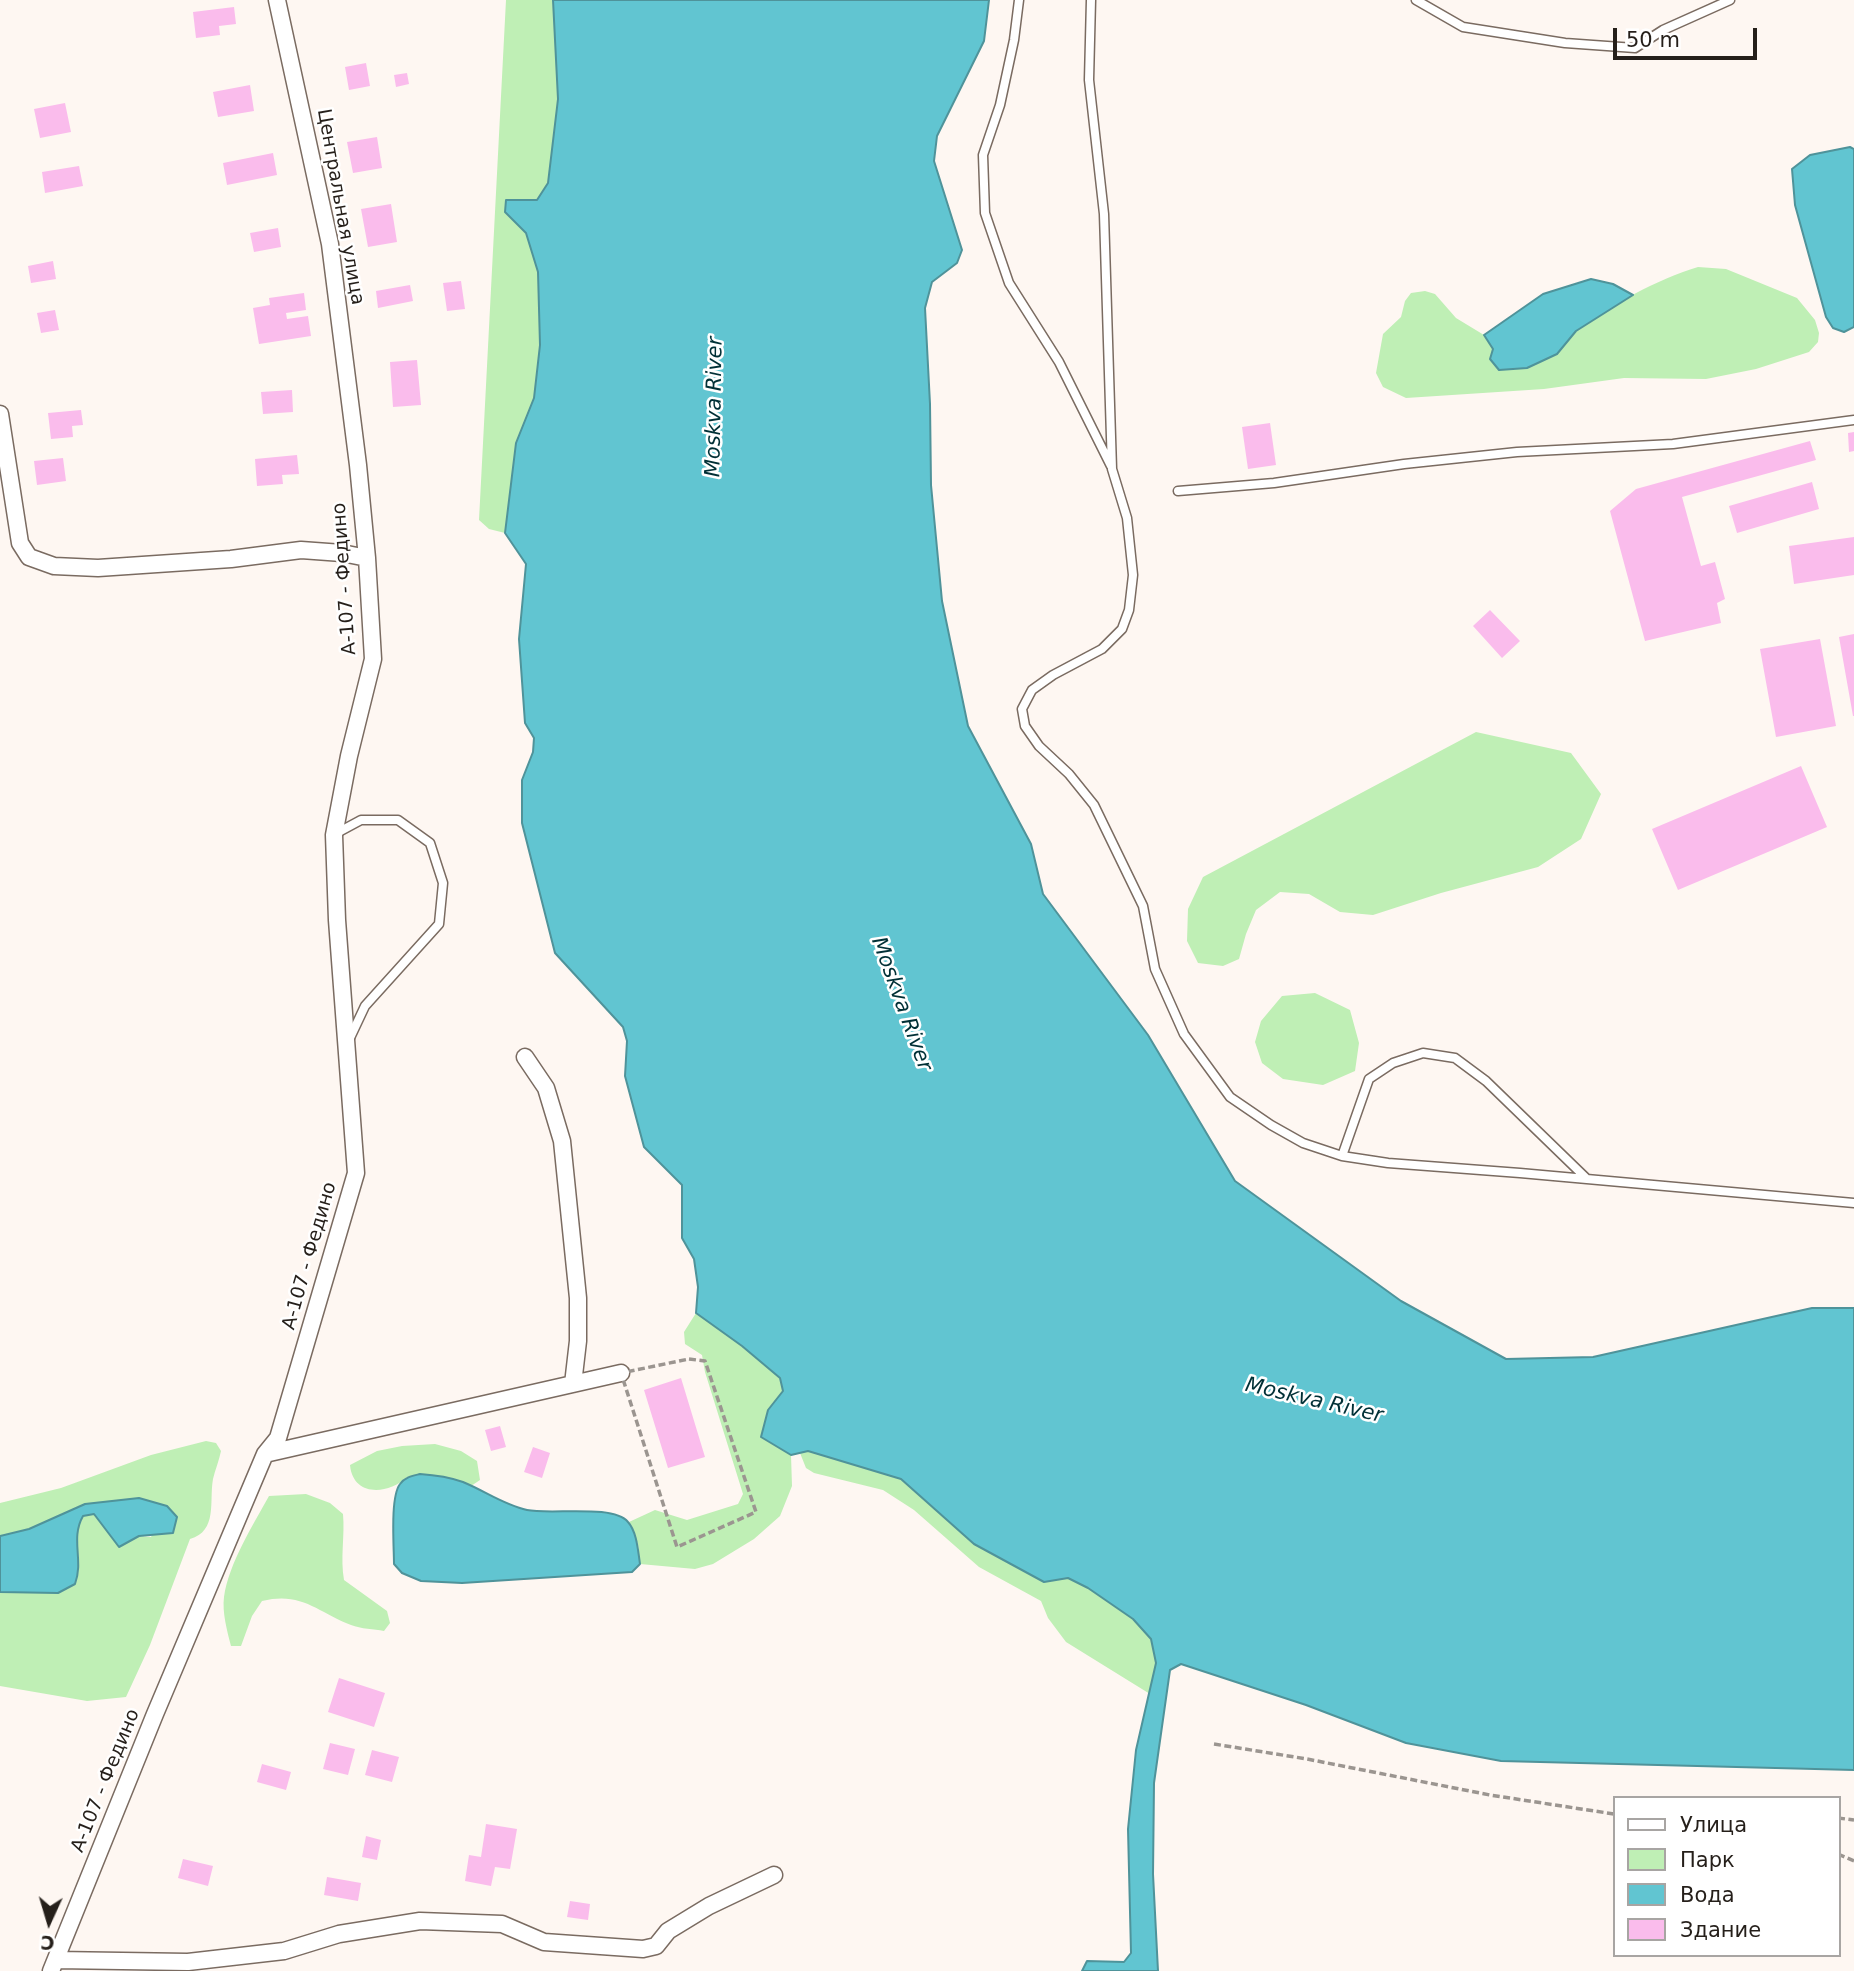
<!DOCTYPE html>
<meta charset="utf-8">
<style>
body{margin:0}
#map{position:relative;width:1854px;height:1971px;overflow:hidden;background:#fef7f2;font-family:"DejaVu Sans",sans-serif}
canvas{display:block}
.legend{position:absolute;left:1613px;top:1796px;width:228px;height:161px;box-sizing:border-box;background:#fff;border:2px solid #a8a5a3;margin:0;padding:9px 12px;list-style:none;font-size:21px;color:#251f1a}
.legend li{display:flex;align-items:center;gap:14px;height:35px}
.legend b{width:35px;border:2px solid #a8a5a3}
.north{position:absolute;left:14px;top:1887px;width:70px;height:70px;-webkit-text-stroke:5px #fff;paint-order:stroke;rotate:184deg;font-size:19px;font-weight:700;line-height:28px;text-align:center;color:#251f1a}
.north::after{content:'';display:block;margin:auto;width:24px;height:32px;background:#251f1a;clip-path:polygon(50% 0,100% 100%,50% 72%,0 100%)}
.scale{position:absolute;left:1613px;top:28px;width:144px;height:32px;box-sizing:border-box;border:4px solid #251f1a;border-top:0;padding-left:9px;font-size:21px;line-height:24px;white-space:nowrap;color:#251f1a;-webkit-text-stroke:5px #fff;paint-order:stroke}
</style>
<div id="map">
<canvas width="1854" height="1971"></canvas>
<ul class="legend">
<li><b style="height:9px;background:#fff"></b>Улица</li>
<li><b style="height:19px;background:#bfefb5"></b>Парк</li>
<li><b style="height:19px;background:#61c5d1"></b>Вода</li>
<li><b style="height:19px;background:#fabcec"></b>Здание</li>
</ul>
<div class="north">С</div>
<div class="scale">50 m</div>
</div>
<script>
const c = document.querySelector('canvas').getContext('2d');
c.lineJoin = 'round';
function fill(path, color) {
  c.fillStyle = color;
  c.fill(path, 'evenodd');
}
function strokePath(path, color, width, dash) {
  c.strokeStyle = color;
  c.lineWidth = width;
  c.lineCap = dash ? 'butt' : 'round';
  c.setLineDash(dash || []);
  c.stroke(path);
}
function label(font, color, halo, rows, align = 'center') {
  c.font = font + ' "DejaVu Sans",sans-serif';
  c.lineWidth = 5;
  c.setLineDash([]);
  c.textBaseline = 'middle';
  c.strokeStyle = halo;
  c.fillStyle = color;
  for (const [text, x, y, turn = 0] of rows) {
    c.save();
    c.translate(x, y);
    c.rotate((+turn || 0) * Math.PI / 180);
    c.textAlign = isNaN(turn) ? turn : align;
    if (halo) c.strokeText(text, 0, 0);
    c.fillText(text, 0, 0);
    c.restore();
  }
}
fill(new Path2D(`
 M506,0H553L558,99L548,183L537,200L526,233L538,272L540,345L534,398L516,443L505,533L489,529L479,520Z
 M1698,267L1726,269L1797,298L1815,320L1819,333L1818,342L1809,352L1756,369L1706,379L1624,378L1544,389L1406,398L1383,387L1376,373L1383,334L1401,317L1405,301L1411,293L1425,291L1435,294L1456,318L1484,335L1493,349L1557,354C1564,346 1570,336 1578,329C1614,303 1656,280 1698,267Z
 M1476,732L1571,753L1601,794L1581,839L1538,867L1441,893L1373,915L1340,912L1309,894L1280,892L1256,910L1246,934L1239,959L1223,966L1198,963L1187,941L1188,909L1203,877Z
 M1315,993L1350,1010L1359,1043L1355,1071L1323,1085L1283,1079L1262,1063L1255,1042L1261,1021L1282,996Z
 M696,1313L742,1346L781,1379L783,1391L768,1410L762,1436L791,1455L792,1486L780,1516L754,1539L713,1564L695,1569L640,1564L638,1544L629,1522L655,1510L687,1520L738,1504L743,1494L705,1372L702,1355L685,1344L684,1332Z
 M206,1441L216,1443L221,1451C219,1461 215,1470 213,1479C209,1501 218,1531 190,1539L150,1645L126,1697L87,1701L0,1686V1592L58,1593L79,1563L76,1529L83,1516L94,1514L119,1547L139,1536L151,1537L167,1506L139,1498L115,1501L57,1518L29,1529L0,1536V1503L61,1488L151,1455Z
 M435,1444L461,1451L477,1461L480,1480L471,1486L464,1482L407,1477C388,1495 353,1497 350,1465L377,1451L402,1446Z
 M808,1451L901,1479L974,1544L1044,1582L1068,1578L1088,1588L1133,1619L1151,1639L1155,1653L1156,1663L1150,1694L1066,1642L1048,1618L1041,1601L979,1567L914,1510L883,1490L814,1473L806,1468L800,1453Z
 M306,1494L330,1503L343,1514C345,1536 340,1558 344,1580L387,1611L390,1623L384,1631C374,1629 361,1629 351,1625C318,1612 301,1591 262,1601L252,1616L241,1646H231C227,1631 222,1612 224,1597C229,1563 253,1525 269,1496Z`), '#bfefb5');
const water = new Path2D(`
 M553,0H989L984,41L937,136L934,161L962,250L957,263L932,282L925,308L930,404L931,485L942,601L968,726L1031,844L1043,894L1148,1035L1235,1181L1401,1301L1506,1359L1593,1357L1812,1308H1854V1770L1501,1761L1406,1743L1306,1705L1181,1664L1170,1670L1154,1783L1153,1874L1158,1971H1082L1087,1961L1124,1962L1131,1953L1128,1829L1136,1750L1156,1663L1151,1639L1133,1619L1088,1588L1068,1578L1044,1582L974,1544L901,1479L808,1451L791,1455L761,1437L768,1410L783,1391L780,1378L742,1346L696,1313L698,1287L694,1259L682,1238V1185L644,1147L625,1076L627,1041L623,1027L555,953L522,823V780L533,752L534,738L525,723L519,639L526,564L505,533L516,443L534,398L540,345L538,272L526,233L505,212L506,200H537L548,183L558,99Z
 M1850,147L1854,149V327L1844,332L1833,328L1826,317L1795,205L1792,169L1810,155Z
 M1591,279L1613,284L1633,295L1576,331L1557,354L1527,368L1499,370L1490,359L1493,349L1484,335L1543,294Z
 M420,1474C435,1475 449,1477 463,1482C485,1491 504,1505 527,1510C551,1515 613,1504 628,1522C637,1532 638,1551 640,1564L632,1572L462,1583L421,1581L402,1573L394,1564C394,1546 390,1497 400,1484C405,1477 412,1476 420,1474Z
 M139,1498L167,1506L177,1517L173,1533L139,1536L119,1547L94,1514L83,1516C70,1539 84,1560 75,1584L58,1593L0,1592V1536L29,1529L85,1504Z`);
fill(water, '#61c5d1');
strokePath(water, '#4f939a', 2);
fill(new Path2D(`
 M234,7L236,24L219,26L220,35L196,38L193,12Z
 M366,63L370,86L349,90L345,67Z
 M407,73L409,84L396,87L394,75Z
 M250,85L254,111L218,117L213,92Z
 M65,103L71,132L40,138L34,109Z
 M377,137L382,168L353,173L347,142Z
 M273,153L277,175L227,185L223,163Z
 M79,166L83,186L45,193L42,172Z
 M391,204L397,242L368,247L361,209Z
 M278,228L281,247L254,252L250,233Z
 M53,261L56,279L31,283L28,266Z
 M461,281L465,309L447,311L443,283Z
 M410,285L413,301L378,308L376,291Z
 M304,293L306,310L286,313L287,319L308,316L311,336L259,344L253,308L270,305L269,298Z
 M55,310L59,330L41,333L37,313Z
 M417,360L421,405L393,407L390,362Z
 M292,390L293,412L263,414L261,392Z
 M81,410L83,425L72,426L73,437L51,439L48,413Z
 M1270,423L1276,465L1248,469L1242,427Z
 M1854,432V451L1849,452L1848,433Z
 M1810,441L1816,460L1682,497L1701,566L1715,562L1725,599L1717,603L1721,623L1645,641L1610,511L1636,489Z
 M297,455L299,474L282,475L283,484L257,486L255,459Z
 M63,458L66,481L37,485L34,461Z
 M1812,482L1819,509L1737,533L1729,506Z
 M1854,537V575L1794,584L1789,546Z
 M1490,610L1520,641L1502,658L1473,626Z
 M1854,634V716H1853L1839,637Z
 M1820,639L1836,726L1776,737L1760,649Z
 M1801,766L1827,827L1678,890L1652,829Z
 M681,1378L705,1457L668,1468L644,1390Z
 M500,1426L506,1447L491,1451L485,1430Z
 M533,1447L550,1453L542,1478L524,1472Z
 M339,1678L385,1693L374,1727L328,1712Z
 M330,1743L355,1749L348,1775L323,1769Z
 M372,1750L399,1757L392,1782L365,1775Z
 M262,1764L291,1772L286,1790L257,1782Z
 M486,1824L517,1829L510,1869L495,1867L491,1886L465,1881L469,1855L481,1857Z
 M366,1836L381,1840L377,1860L362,1857Z
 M183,1859L213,1866L208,1886L178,1878Z
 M327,1877L361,1883L358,1901L324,1895Z
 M570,1901L590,1904L588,1920L567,1917Z`), '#fabcec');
const lane = new Path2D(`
 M1019,0L1014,40L1000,105L983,155L985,213L1009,283L1059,362L1111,466
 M1091,0L1089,80L1104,214L1112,469L1127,518L1133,575L1129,610L1122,629L1102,649L1053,675L1032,690L1022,709L1025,726L1039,746L1069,774L1094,805L1143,906L1155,969L1184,1034L1230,1097L1271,1125L1303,1143L1342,1156L1388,1163L1520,1173L1854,1203
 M1416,0L1463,27L1565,43L1635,48L1663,30L1730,0
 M1178,491L1274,483L1404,464L1517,452L1673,444L1854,420
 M335,834L361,820H398L430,843L443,883L439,924L365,1006L349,1040
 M1342,1156L1369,1079L1393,1063L1423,1053L1455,1058L1486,1081L1586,1178`);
const street = new Path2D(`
 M0,414L20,543L29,557L54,566L98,568L231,559L301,550L342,553L367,558
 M525,1057L546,1088L562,1141L578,1298V1341L573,1384
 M265,1454L621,1373
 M56,1960L188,1962L284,1951L339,1934L420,1921L502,1924L544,1942L643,1949L656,1946L668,1931L709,1906L774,1875
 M51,1971L155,1714L265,1454L278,1438L356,1173L337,920L334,835L349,756L373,659L367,558L358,465L330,244L277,0`);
strokePath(lane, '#7a6b61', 11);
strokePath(street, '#7a6b61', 19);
strokePath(new Path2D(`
 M689,1359L705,1361L756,1512L677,1547L621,1373Z
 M1214,1744L1307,1759L1490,1795L1614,1814
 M1838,1818L1854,1820
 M1838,1854L1854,1861`), '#9b9590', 3.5, [7, 3.5]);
strokePath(lane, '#fff', 8);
strokePath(street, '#fff', 16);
label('19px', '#251f1a', '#fff', [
 ["Центральная улица",340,207,80],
 ["А-107 - Федино",345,579,-94],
 ["А-107 - Федино",310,1256,-74],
 ["А-107 - Федино",106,1781,-68]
]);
label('italic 21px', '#003036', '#fff', [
 ["Moskva River",715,407,-89],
 ["Moskva River",901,1004,70],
 ["Moskva River",1314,1401,13]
]);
</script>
